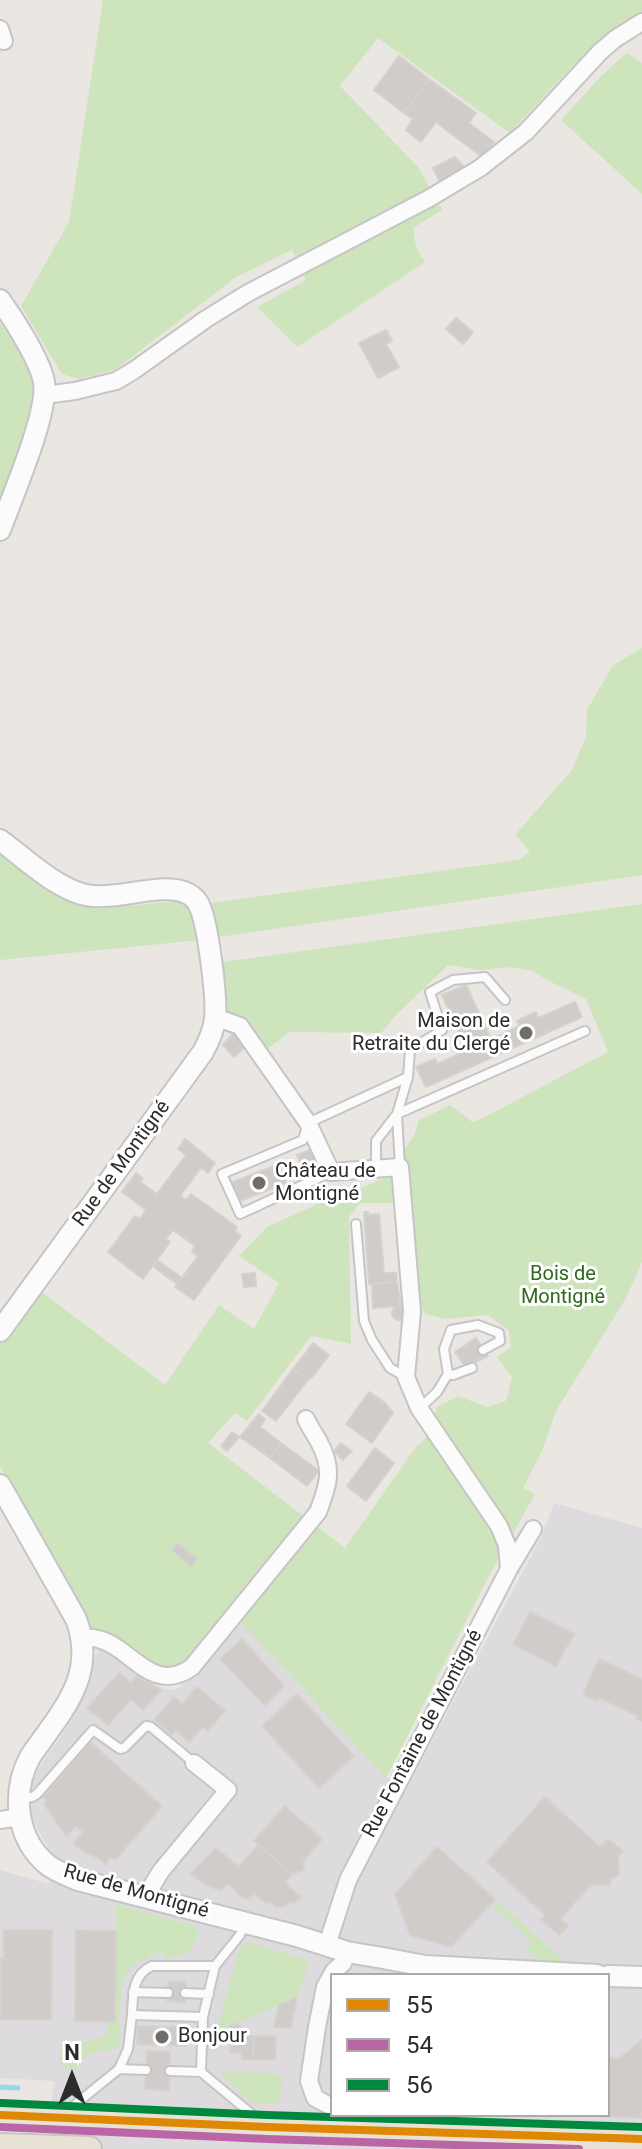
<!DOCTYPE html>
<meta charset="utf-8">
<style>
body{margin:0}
#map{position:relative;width:642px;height:2149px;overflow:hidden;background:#eae6e2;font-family:Roboto,sans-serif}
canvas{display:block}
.legend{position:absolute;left:330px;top:1973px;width:280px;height:144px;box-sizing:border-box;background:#fff;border:2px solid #ababab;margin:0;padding:10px 14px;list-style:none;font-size:24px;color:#2c2c2c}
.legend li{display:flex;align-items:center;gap:16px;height:40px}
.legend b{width:40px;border:2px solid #ababab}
.north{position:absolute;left:32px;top:2037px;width:80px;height:80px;-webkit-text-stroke:6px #fff;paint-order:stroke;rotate:0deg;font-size:22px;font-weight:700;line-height:32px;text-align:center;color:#2c2c2c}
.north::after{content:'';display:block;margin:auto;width:28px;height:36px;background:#2c2c2c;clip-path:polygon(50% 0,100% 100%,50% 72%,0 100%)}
</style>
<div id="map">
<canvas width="642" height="2149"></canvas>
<ul class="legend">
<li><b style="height:10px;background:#df8804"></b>55</li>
<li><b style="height:10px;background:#ba65a5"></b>54</li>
<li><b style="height:10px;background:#00893e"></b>56</li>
</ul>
<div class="north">N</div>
</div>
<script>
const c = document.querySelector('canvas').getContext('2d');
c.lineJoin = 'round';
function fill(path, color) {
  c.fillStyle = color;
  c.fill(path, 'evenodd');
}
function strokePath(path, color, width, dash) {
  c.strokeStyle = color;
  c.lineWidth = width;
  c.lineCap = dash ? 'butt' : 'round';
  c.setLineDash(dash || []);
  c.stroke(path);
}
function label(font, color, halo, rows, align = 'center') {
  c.font = font + ' Roboto,sans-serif';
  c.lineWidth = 6;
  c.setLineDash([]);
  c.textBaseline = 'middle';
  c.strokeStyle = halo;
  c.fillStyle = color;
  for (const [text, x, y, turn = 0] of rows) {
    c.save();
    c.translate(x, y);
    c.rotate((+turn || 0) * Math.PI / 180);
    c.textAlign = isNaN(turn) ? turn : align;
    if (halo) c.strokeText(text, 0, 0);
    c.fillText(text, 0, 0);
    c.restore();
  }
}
fill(new Path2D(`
 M554,1503L642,1528V2149H47L54,2081L0,2078V1870L49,1884L51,1854L29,1812L30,1789L38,1769L64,1732L80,1704L99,1646L164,1689L176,1690L195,1674L241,1621L298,1684L403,1795L542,1536ZM332,1975H608V2115H332Z`), '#dddbdd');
fill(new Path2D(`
 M103,0H642V14C589,40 551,91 510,133L378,38L340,86L418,167L442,210L413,228L416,247L425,262L297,347L257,307L306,280L292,250L236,277L115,370L79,379L62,374L21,306L69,222Z
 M627,53L642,63V194L561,120L601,76Z
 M0,323C14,342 29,360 33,383C38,410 10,472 0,498Z
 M642,648V875L212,938L208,917L211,903L519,860L530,851L515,835L572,770L586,737L587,710L613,665Z
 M0,854L21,871L63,897L97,909L179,901L193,911L200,940L0,960Z
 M642,904V1262L626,1298L556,1411L542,1451L523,1488L535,1494L491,1572L386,1778L233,1614L188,1665L157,1671L106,1638L88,1629L85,1611L0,1466V1343L38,1289L165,1385L219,1305L254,1329L279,1283L239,1256L267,1227L320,1203L348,1194L384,1178L414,1136L419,1120L450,1105L472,1122L477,1121L608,1052L586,999L545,979L534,971L512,967L479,970L448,965L394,1017L381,1033L290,1032L267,1049L252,1025L227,1011L223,962ZM360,1203H396L416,1294L425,1314L445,1319L488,1315L509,1331L511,1347L497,1357L512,1377L506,1401L487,1407L458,1396L437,1407L426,1438L416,1447L345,1548L208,1443L235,1413L247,1421L311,1336L351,1344L349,1217Z
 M495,1899L565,1962L509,1960L510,1958L535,1959V1953H524L533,1943L491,1904Z
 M116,1904L198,1927C199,1948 183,1958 164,1959V1953H150L149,1958C112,1965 121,2018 119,2048L85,2055V2058L78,2063L76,2070L60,2065L63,2039H70L73,2045L107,2036L108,2022L115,2021Z
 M248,1942L309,1961L297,1998L224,2028L221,2033L218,2025L239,1950Z
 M220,2072L271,2073L283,2077L278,2104H254Z`), '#cee4bc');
strokePath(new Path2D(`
 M0,2087L18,2088`), '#97d9ea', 5);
const building = new Path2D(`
 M399,56L429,79L404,113L374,90Z
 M429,79L476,113L469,123L494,142L482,157L436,122L421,142L406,130L413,119L404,113Z
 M455,157L465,168L440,182L433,168Z
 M456,318L473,332L463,344L446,329Z
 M386,330L392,341L386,344L399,367L378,378L359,343Z
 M466,985L491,1039L520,1026L517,1021L536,1012L538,1018L575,1002L582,1017L426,1087L416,1067L435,1059L438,1064L467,1050L442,995Z
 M234,1032L246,1046L234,1057L223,1045Z
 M185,1139L215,1163L208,1173L201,1168L180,1196L186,1200L191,1194L237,1227L235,1231L241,1236L194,1300L175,1287L198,1256L192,1252L195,1246L173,1230L166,1239L170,1242L143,1279L108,1252L135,1216L140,1219L146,1210L122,1192L136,1173L143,1178L140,1182L157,1194L186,1155L178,1149Z
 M313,1149L321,1168L305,1174L297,1155Z
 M279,1164L286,1183L240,1201L233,1182Z
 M364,1212H368V1215L379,1214L384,1273H396L397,1282L369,1284Z
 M157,1260L182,1278L177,1284L154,1267Z
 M255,1273L256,1286L244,1287L242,1274Z
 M397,1282L401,1306L373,1308L372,1284Z
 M392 1313a7 7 0 1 1 14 0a7 7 0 1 1-14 0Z
 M476,1338L488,1356L466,1367L455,1352Z
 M313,1343L329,1355L314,1375L308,1380L293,1369Z
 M293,1369L308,1380L276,1421L262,1411Z
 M369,1392L384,1402L393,1413L372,1443L346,1424Z
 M259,1414L265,1419L260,1427L281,1443L270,1458L240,1437Z
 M232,1432L239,1437L227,1451L221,1446Z
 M281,1443L319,1471L307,1486L270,1458Z
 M341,1443L352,1451L343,1460L334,1451Z
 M375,1448L394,1463L366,1501L347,1486Z
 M177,1543L197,1559L191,1566L172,1550Z
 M530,1612L574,1634L556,1666L513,1644Z
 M242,1639L284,1686L265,1706L220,1659Z
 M599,1659L642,1679V1721L637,1719L638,1716L599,1698L598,1701L583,1694Z
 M119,1673L131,1683L137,1676L161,1690L143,1710L131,1699L108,1725L87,1708Z
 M197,1687L225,1711L207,1731L203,1727L189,1742L176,1730L172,1735L154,1720L174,1697L182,1704Z
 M297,1694L354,1756L319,1788L262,1726Z
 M90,1742L162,1806L115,1860L111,1857L105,1864L99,1858L84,1852L73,1843L83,1832L76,1826L66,1836L44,1804L47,1800L43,1797Z
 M545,1797L600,1847L608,1839L623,1851L618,1856L619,1875L611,1879L610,1885H591L560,1919L568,1926L559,1935L541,1919L545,1915L487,1862Z
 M285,1806L322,1839L303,1861L304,1870L292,1874L254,1841Z
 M258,1845L292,1874L285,1883L301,1897L294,1903L289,1902L283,1907H276L269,1901L267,1904L254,1893L249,1899L242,1897L228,1883L221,1890L205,1885L191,1873L216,1848L239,1867Z
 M437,1847L495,1899L451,1947L410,1935L395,1894Z
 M4,1930H52L51,2020L0,2019V1959H4Z
 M76,1930L116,1931L115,2022L75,2021Z
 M168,1982H186L185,2002L167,2001Z
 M297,1998L291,2028L274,2027L279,2005Z
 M240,2023L239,2035H230V2026Z
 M138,2026L186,2027V2046L137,2044Z
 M230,2035L254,2036L253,2059H242L241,2053H230Z
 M254,2036H276L275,2060L253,2059Z
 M642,2040V2118L591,2116L608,2115V2058H620Z
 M147,2051L170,2052L169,2090L145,2089Z`);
fill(building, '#cfccc9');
strokePath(building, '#d5d2ce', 2);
const service = new Path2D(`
 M400,1167L397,1114L408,1077L410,1050L442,1030L430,992L453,980L485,977L505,1000
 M376,1169V1141L397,1114L585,1031
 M331,1172L240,1214L222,1174L303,1140L308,1123L408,1077
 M356,1224L364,1321L372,1340L390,1368L406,1377
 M448,1374L453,1375L472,1368
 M420,1408L437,1392L448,1374L444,1349L451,1330L478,1325L499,1333L500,1341L483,1350
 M20,1799L32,1797L37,1794L93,1730L120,1749L124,1748L146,1726L151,1727L194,1763
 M133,1992L168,1993
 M185,1993L209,1994
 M132,2015C133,1995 132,1975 152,1966H215
 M119,2069L128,2049L132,2015L203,2017
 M170,2071L201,2072L260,2121
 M201,2072L203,2017L215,1966L240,1935L245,1923
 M66,2112L119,2069L146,2070`);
const minor = new Path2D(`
 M0,29L4,41
 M45,395L75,391L116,381L133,371L206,319L248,293L428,199L480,168L526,132L600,52L615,39L642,22
 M215,1017L240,1026L308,1123L331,1172L400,1167L412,1311L406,1377L419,1408L499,1526L507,1545L509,1569
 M83,1638C126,1632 147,1700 192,1667L318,1512C328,1486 334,1469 319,1442C315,1434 310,1428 306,1419
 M0,1820L20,1817
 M148,1899L153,1884L161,1871L228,1790L194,1763
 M327,1945L348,1880L509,1569L533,1529
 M332,2107L315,2098L309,2081L317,2027L325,1987L334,1971L343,1963L347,1952
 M375,2115L388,2117L409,2129`);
const tertiary = new Path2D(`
 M0,300C13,318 40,360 44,382C49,412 12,497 0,530
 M0,840C25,858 61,894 93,896C119,899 161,883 184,892C190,894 195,898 198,903C208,920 217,998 215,1018C214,1030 209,1041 203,1052L0,1331
 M0,1485L76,1619C98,1676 60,1713 30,1757C11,1793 16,1840 49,1866C58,1872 68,1876 78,1880L297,1936L347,1952L383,1958L425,1966L597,1975
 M608,1976L642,1977`);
const primary = new Path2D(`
 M0,2115L267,2127L642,2139
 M0,2146L89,2149`);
strokePath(service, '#c6c4c5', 12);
strokePath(minor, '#c6c4c5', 20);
strokePath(tertiary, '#c6c4c5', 24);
strokePath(primary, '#c6c4c2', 28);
strokePath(service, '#fcfbfb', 8);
strokePath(minor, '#fcfbfb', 16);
strokePath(tertiary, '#fcfbfb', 20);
strokePath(primary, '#e7e2d5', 24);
strokePath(new Path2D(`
 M0,2115L267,2127L642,2139`), '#df8804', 8);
strokePath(new Path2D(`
 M0,2127L267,2139L579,2149`), '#ba65a5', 8);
strokePath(new Path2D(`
 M1,2103L267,2115L642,2127`), '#00893e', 8);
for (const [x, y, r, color] of [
 [526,1033,8,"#6e6d6c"],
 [259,1183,8,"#6e6d6c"],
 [162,2037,8,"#6e6d6c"]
]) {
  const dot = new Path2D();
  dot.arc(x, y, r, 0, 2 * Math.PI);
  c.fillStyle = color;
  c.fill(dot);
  strokePath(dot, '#fff', 3);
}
label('20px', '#2c2c2c', '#fff', [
 ["Maison de",510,1022,"right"],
 ["Retraite du Clergé",510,1045,"right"],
 ["Château de",275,1172],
 ["Montigné",275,1195],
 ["Bonjour",178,2037]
], 'left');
label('20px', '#2c2c2c', '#fff', [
 ["Rue de Montigné",122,1164,-54],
 ["Rue Fontaine de Montigné",423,1734,-62],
 ["Rue de Montigné",136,1892,16]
]);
label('20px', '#2f691b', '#fff', [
 ["Bois de",563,1275],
 ["Montigné",563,1298]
]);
</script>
